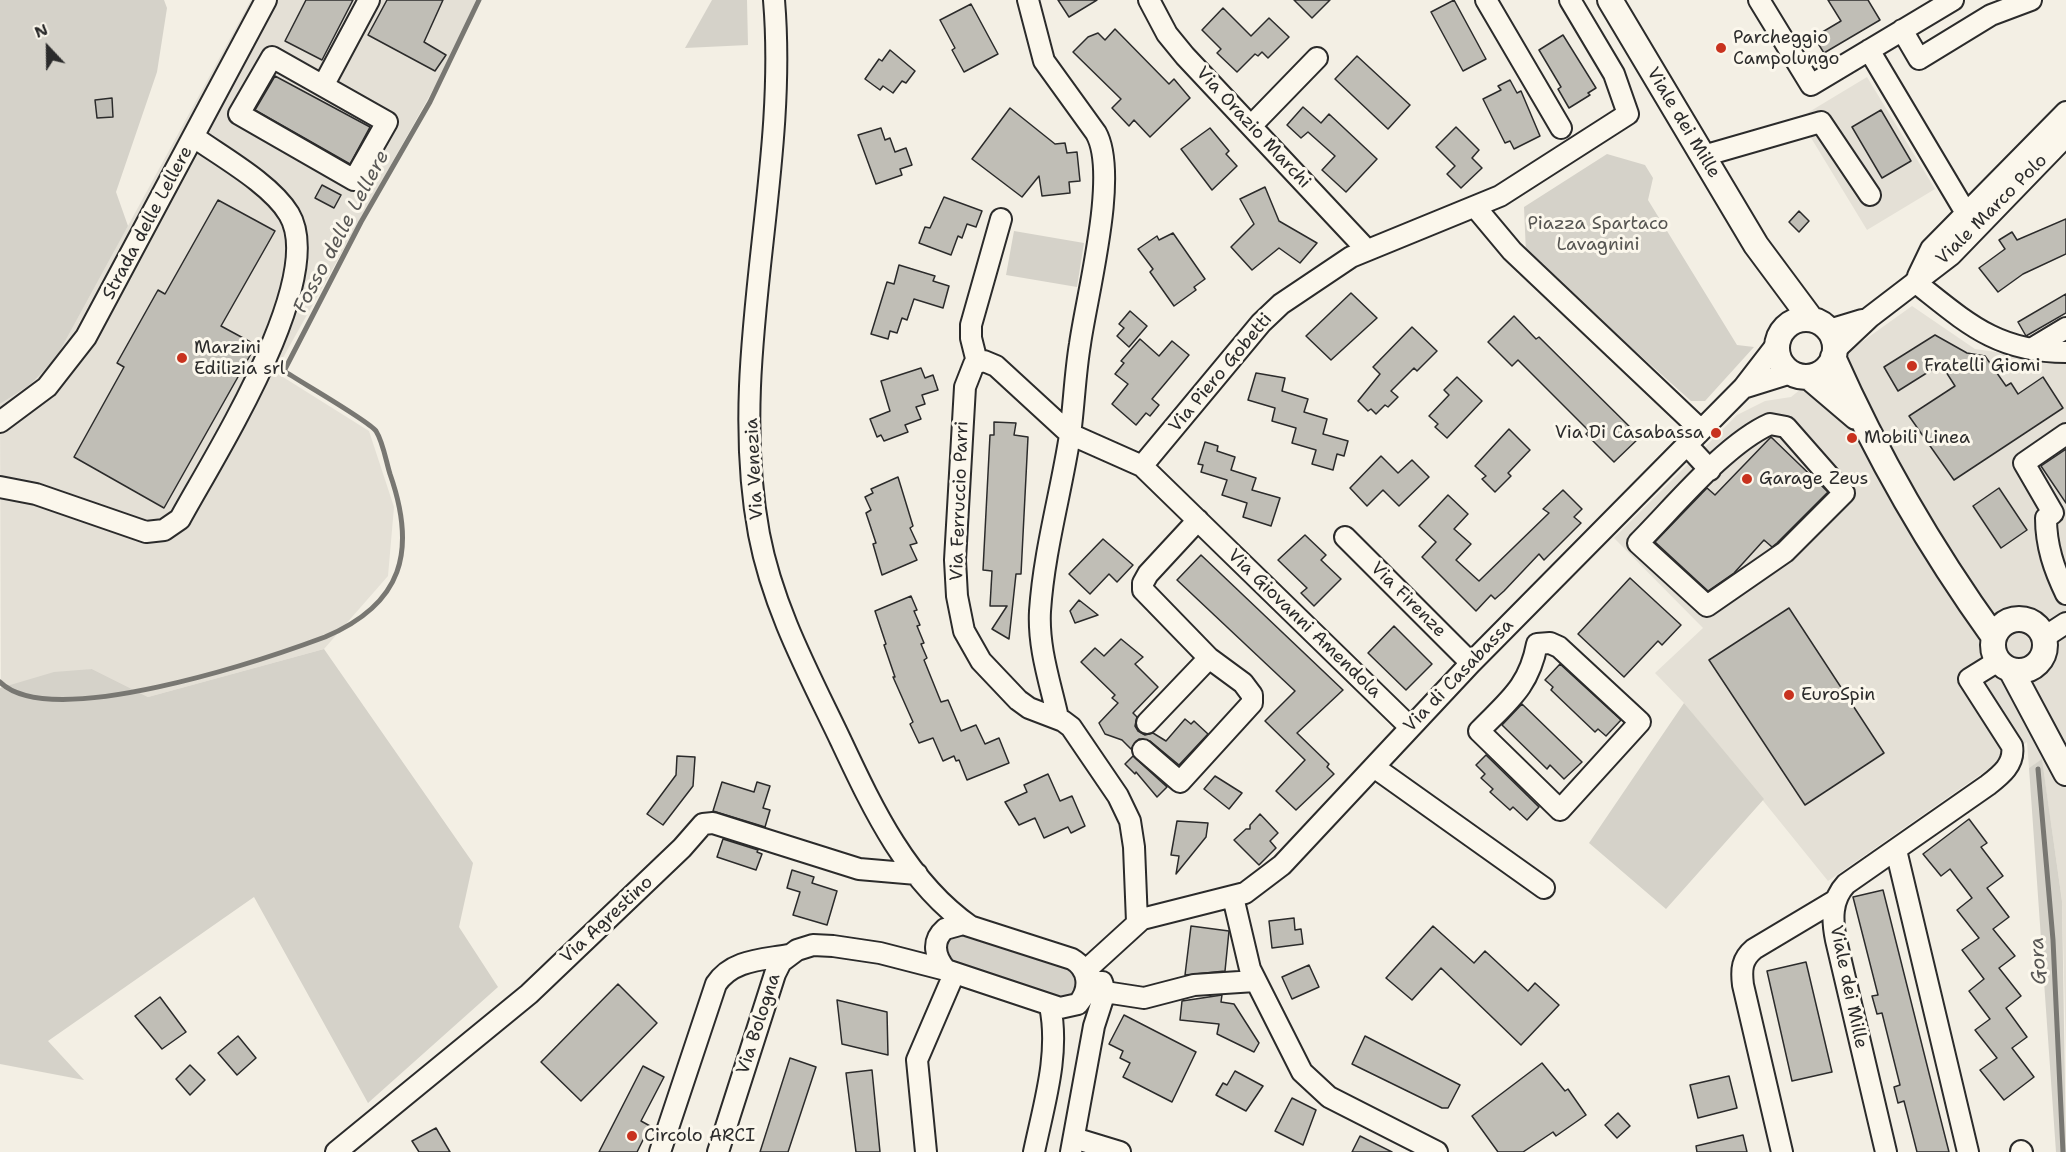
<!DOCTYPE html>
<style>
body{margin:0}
#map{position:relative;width:2066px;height:1152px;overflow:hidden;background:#f3efe4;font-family:"Shantell Sans",sans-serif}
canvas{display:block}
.north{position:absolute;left:18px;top:18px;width:60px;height:60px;-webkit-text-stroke:4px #fbf7ec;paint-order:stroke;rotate:338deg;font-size:16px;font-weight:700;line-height:24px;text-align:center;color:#2b2b2b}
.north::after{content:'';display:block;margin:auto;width:21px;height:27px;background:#2b2b2b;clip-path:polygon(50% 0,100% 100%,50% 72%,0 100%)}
</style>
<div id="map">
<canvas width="2066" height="1152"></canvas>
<div class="north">N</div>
</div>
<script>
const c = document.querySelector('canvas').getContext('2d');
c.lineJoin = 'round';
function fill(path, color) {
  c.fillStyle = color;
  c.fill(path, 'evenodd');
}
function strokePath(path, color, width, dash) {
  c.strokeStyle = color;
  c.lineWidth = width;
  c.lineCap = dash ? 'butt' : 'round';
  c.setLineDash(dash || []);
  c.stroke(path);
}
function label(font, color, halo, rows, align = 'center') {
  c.font = font + ' "Shantell Sans",sans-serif';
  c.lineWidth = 6;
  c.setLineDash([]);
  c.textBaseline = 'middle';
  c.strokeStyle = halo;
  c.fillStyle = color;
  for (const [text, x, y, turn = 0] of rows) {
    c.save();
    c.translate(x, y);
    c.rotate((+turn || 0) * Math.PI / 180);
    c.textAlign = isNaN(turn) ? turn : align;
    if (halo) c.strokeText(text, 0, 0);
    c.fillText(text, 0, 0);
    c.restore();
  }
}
fill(new Path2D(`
 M251,0H476L449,61L275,372L369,431L394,507L388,576L324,649L148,697L92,669L1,688L0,404L30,385L56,358Z
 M1867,77L1935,189L1867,230L1799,118Z
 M1912,306L1975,349L2066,362V1052L2062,901L2042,760L2029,768L2027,742L1828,881L1684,703L1655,673L1703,628L1614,538L1737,415L1765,401L1791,397L1849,351Z`), '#e4e0d6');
fill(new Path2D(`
 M0,0H164L167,8L157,72L116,192L128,226L56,358L30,385L0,404Z
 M712,0H747L748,45L685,48Z
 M1607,154L1645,165L1653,178L1648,200L1737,345L1754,347L1705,401H1691L1526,253L1524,207Z
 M1014,231L1084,243L1077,287L1006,275Z
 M324,649L473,863L459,927L498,987L368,1103L254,897L48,1041L84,1080L0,1064V688L54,672L92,669L148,697Z
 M1684,703L1764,799L1666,909L1589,843Z
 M2042,759L2062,901L2066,1152H2056L2029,768Z
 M962,931L1062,963L1077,974L1074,993L1062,1000L956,969L943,948L949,936Z`), '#d5d2c9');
strokePath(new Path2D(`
 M0,682C51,732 263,660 325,637C403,604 417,551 390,474C386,461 383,442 376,431C369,421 299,381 284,371L361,222L430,102L479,0
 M2038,769L2053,940L2063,1152`), '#787772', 5);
const building = new Path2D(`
 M306,0H353L322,60L285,41Z
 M387,0H443L424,42L446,55L435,71L368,35Z
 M1058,0H1097L1069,17Z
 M1294,0H1330L1312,18Z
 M1454,0L1486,59L1463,71L1431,12Z
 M1828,0H1868L1880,20L1824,53L1814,37L1841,21Z
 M971,4L998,54L964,72L952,50L955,48L940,20Z
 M1223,8L1251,36L1269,18L1289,37L1268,58L1262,52L1258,56L1255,54L1237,72L1217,53L1221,49L1202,30Z
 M1115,29L1169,84L1174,79L1190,98L1150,137L1134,120L1129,126L1112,108L1121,99L1073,52L1088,37L1098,33L1105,40Z
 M1563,35L1596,88L1588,93L1590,95L1569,108L1558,89L1561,87L1539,50Z
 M890,50L915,71L906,83L902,81L893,93L883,86L880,90L865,79L879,59L882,61Z
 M1357,56L1410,105L1388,129L1335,79Z
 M275,76L370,127L350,164L255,110Z
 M1510,80L1517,93L1521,91L1540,136L1514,149L1510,141L1505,143L1483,99L1501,90L1498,86Z
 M112,98L113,117L97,118L95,100Z
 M1303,107L1321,123L1329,114L1377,159L1346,192L1322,170L1335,156L1308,132L1301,138L1287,125Z
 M1010,108L1055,144L1065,143L1067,153L1077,152L1080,181L1069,182L1070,193L1042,196L1039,176L1022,197L972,159Z
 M1881,110L1911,161L1882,178L1852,127Z
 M1456,127L1479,150L1472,158L1482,168L1461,188L1447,174L1455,166L1436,147Z
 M881,128L885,140L890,138L895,152L906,148L912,165L900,169L902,175L876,184L858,135Z
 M1210,128L1229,151L1226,154L1237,166L1212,190L1181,149Z
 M322,185L341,195L334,208L315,198Z
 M1265,187L1279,221L1317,243L1300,263L1279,248L1252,270L1231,247L1254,224L1240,199Z
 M944,197L982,211L976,227L967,224L962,238L958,236L951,255L919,243L925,227L930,228Z
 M218,200L275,231L221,326L256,345L164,508L74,457L124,367L117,363L158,290L165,294Z
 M1799,211L1809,221L1799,232L1789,222Z
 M2066,219V254L2023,274L1998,292L1979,268L2005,249L1999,240L2012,232L2017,240Z
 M1173,233L1205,279L1194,287L1196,290L1174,306L1150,272L1153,269L1138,249L1157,236L1159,240Z
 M899,265L935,276L933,281L949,286L943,308L914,299L907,320L902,318L897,333L890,331L888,339L871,334L887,282L894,284Z
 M1351,293L1377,318L1331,360L1306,336Z
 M2066,294V313L2026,336L2018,322Z
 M1130,311L1147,326L1129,347L1117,336L1124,328L1119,324Z
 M1514,316L1536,339L1539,337L1640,437L1614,462L1586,434L1589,431L1518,360L1512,366L1488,342Z
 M1412,327L1437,351L1417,371L1414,368L1391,391L1398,397L1388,407L1385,405L1376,414L1371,409L1368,411L1358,401L1380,374L1373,367Z
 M1935,335L1967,353L1985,356L2006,386L2011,383L2018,394L2043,377L2063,408L1954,480L1909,416L1955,386L1941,364L1898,391L1884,367Z
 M1140,339L1159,356L1172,341L1189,355L1152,399L1159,405L1150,416L1146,413L1136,425L1112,404L1128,384L1115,374L1124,363L1121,361Z
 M921,368L925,378L933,375L938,390L922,395L925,404L916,407L921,419L905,425L908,432L884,441L881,435L877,437L870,419L890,411L881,381Z
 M1256,373L1285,378L1282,391L1308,399L1304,412L1327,419L1323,434L1348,441L1344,456L1337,454L1333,470L1312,464L1316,450L1292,443L1296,428L1272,421L1275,408L1248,400Z
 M1457,377L1482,401L1447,438L1435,427L1438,424L1429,416L1449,395L1444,390Z
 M994,422L1016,423L1014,435L1028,437L1021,574H1016L1009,639L992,629L1007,606H990L992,571L983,570L990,435H994Z
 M1509,429L1530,450L1508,473L1511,476L1495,492L1482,479L1486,476L1475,466Z
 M1771,437L1828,492L1777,543L1772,547L1764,540L1734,573L1708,591L1655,542L1707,488L1715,495Z
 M1205,442L1218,446L1217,451L1235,457L1231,470L1256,478L1252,490L1280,498L1271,526L1243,517L1247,503L1222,495L1227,480L1201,472L1203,465L1198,464Z
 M2066,449V503L2041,466Z
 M1381,456L1398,473L1412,460L1429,477L1399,506L1383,490L1367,506L1350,488Z
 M898,477L913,526L910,528L917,543L910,545L917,560L882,575L873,544L876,543L866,513L871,510L865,497L873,493L871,489Z
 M1999,488L2027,530L2001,548L1973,506Z
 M1563,490L1582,509L1574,517L1581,523L1544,560L1539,554L1504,591L1495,599L1491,595L1476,611L1422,557L1436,542L1419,526L1448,495L1468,514L1454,529L1471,544L1456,560L1479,581L1549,513L1543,509Z
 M1305,535L1326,555L1321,560L1341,579L1314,606L1301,593L1307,588L1278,560Z
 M1103,539L1133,565L1117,582L1109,574L1090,594L1069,574Z
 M1201,555L1343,690L1297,733L1329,764L1327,767L1334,774L1296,810L1276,791L1305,760L1265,721L1295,691L1177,580Z
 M1630,578L1681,625L1662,645L1658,641L1624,677L1578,634Z
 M911,596L917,610L914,611L920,625L917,626L924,643L921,644L927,658L924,660L941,702L948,700L961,731L976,725L985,744L999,738L1009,763L967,780L959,760L956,761L954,756L943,761L933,738L919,743L910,724L913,722L893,677H895L884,645L886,644L875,611Z
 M1079,600L1098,615L1075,623L1070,611Z
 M1789,608L1884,753L1805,805L1709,660Z
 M1394,626L1432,664L1406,690L1368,653Z
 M1121,639L1143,657L1135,664L1158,687L1133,713L1137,717L1135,726L1138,731L1145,735L1153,733L1166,741L1185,719L1191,724L1194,721L1208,734L1179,765L1150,741L1139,739L1131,749L1122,740L1105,734L1099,723L1118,703L1112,698L1115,695L1081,662L1095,648L1104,656Z
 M1560,664L1621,720L1606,736L1598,729L1595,732L1551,690L1553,687L1545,680Z
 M1522,704L1582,762L1564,779L1550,765L1547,769L1502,725Z
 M1486,755L1539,807L1527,820L1513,807L1510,810L1490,792L1493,789L1481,778L1485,774L1476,765Z
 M677,756L695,757L693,786L663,825L647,814L676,775Z
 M1133,756L1167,787L1157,797L1136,772L1135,774L1125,764Z
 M1048,774L1060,801L1072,796L1085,826L1071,833L1068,827L1044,838L1035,818L1019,825L1005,802L1027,792L1024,785Z
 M1215,776L1242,793L1229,809L1204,789Z
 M722,782L754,792L757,782L770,786L763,808L770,810L765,827L713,811Z
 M1260,814L1278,833L1270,841L1276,848L1259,865L1234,840L1246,829H1250V825Z
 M1969,819L1987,843L1981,847L2003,876L1987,888L2009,917L1993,929L2015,956L1999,968L2021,996L2006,1008L2027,1037L2012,1048L2034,1077L2004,1100L1980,1070L1997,1058L1975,1030L1990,1019L1969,991L1984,979L1962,950L1979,938L1957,910L1972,898L1950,869L1941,876L1923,854Z
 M1177,821L1208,823L1206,837L1176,874L1179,856L1171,855Z
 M723,839L758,850L757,852L762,854L756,870L717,857Z
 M792,870L814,877L812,883L837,891L827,925L793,915L800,892L787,888Z
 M1883,890L1934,1093L1949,1152H1917L1904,1101L1898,1103L1894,1087L1900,1085L1882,1013L1877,1014L1872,996L1878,995L1853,897Z
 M1294,918L1295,930L1301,929L1303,944L1272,948L1269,921Z
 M1191,926L1229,931L1225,971L1185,975Z
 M1433,926L1474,963L1485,951L1528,991L1535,983L1559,1005L1521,1045L1441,968L1412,1000L1386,978Z
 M1806,962L1832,1072L1792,1081L1767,971Z
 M1309,965L1319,987L1292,999L1282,977Z
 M618,984L657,1023L581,1101L541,1062Z
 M1222,995L1221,1002L1234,1004L1259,1043L1254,1052L1217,1034L1219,1024L1180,1020L1182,1001Z
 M160,997L186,1032L162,1049L135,1016Z
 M837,1000L887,1012L888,1055L842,1044Z
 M1124,1015L1196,1052L1172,1102L1123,1077L1130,1063L1120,1058L1123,1051L1109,1044Z
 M238,1036L256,1058L237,1075L218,1053Z
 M1365,1036L1460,1085L1448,1108H1442L1352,1064Z
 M790,1058L816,1067L788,1152H760Z
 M1542,1063L1565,1091L1568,1089L1586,1115L1556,1136L1553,1132L1523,1152H1498L1472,1116Z
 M190,1065L205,1080L190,1095L176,1079Z
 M643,1066L664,1077L641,1121L650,1126L637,1152H599Z
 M872,1070L880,1152H856L846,1073Z
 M1235,1071L1263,1086L1246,1111L1216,1095L1223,1083L1227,1085Z
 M1729,1076L1737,1108L1698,1118L1690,1085Z
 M1292,1098L1316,1110L1303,1145L1275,1131Z
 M1618,1113L1630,1126L1617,1138L1605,1125Z
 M436,1128L450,1152H419L412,1141Z
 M1743,1135L1747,1152H1697L1696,1146Z
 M1360,1136L1392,1152H1352Z`);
fill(building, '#c0beb6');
strokePath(building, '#2b2b2b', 1.5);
const minor = new Path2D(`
 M774,0C789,178 726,357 759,534C773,608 809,674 841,741C873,809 907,882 970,926
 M1028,0L1044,61L1096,133C1119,174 1087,294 1080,344C1075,374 1074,405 1070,435C1061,493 1044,551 1040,611C1038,648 1050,682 1058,718
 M1149,0L1167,34L1185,56L1367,250
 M1486,0L1561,128
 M1759,0L1811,85L1953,0
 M1902,30L1919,59L1991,15L2031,0
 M1869,50L1966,213
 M272,57L387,122L354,180L239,114Z
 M323,86L369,0
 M1251,126L1317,58
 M1703,156L1821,122L1870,195
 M1476,208L1512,251L1701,430
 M1918,276L1931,249L2066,112
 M1915,282C1966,322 1996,352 2066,352
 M1829,330L1862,320
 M2031,349L2066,328
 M1835,350L1870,317L1951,255L2066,136
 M977,362L971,338V325L1001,219
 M1743,388L1791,373
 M0,422L47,387L86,337L266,0
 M1770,424L1786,427L1844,493L1785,552L1707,606L1638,543C1674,507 1725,444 1770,424Z
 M2066,434L2024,463L2053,513L2046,518C2046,546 2054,569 2066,594
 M1686,444L1710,470
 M1142,466L1261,323L1281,304L1351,257L1500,196L1628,114L1614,74L1570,0
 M0,487L36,494L146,532L164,530L180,519C213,458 328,279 289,214C271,184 222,157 194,137
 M1345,537L1471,663
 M2043,638L2066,623
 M1550,643L1559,647L1640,722L1560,810L1479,731C1508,701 1529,687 1537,644Z
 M1147,723L1209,658
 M1143,750L1180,782L1252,703V695L1243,683L1209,658L1143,590V583L1148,574L1198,520
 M1374,767L1544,888
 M1896,850L1968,1152
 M1233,897L1250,969L1302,1072L1329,1097L1437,1152
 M1137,922L1134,847L1130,821L1118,796L1071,727L1063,721L1029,708L1018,700L981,661L964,631L957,596L955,560L965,387L974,364L984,361L996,366L1070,434L1142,466L1410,727
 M1085,971L1142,919L1245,893L1282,865L1471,663L1743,388L1777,344
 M1105,992L1144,998L1194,985L1255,981
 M1074,1138L1120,1152
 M2021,1151L2022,1152
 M336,1152L529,994L682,848L703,824L713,823L859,869L917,874
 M660,1152L716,984C732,960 761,960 788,955
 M718,1152L775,974L781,962L797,950L813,945L833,946L880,953L946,970L1060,1008L1078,1004C1091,989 1089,969 1072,959L963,924L945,929C931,941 935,957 946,970
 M926,1152L917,1060L954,974
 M1034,1152C1044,1104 1060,1054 1050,1006
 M1071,1152L1094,1026L1105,992L1102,982L1087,981
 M1782,1152L1743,985C1741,969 1742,959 1754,949L1836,900
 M1886,1152L1836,940C1832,920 1831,900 1846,884L1988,785C2001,775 2015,764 2012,746L1969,679L1998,661`);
const major = new Path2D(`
 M1610,0L1756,245L1811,319
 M1777 348a29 29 0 1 1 58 0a29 29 0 1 1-58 0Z
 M1833,357C1876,454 1932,551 1994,637
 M1809,377L1856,417
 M1993 645a26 26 0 1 1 52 0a26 26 0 1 1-52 0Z
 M2011,670L2066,773`);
strokePath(minor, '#2b2b2b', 24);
strokePath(major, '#2b2b2b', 28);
strokePath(minor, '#fbf7ec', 20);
strokePath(major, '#fbf7ec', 24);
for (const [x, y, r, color] of [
 [1721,48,6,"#c8321e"],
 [182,358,6,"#c8321e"],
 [1912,366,6,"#c8321e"],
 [1716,433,6,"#c8321e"],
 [1852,438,6,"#c8321e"],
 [1747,479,6,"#c8321e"],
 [1789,695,6,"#c8321e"],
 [632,1136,6,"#c8321e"]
]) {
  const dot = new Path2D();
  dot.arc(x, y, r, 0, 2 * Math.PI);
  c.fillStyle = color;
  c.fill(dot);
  strokePath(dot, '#fbf7ec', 2);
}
label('18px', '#2b2b2b', '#fbf7ec', [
 ["Parcheggio",1733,38],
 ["Campolungo",1733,59],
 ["Marzini",194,348],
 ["Edilizia srl",194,369],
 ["Fratelli Giomi",1924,366],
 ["Via Di Casabassa",1704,433,"right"],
 ["Mobili Linea",1864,438],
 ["Garage Zeus",1759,479],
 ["EuroSpin",1801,695],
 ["Circolo ARCI",644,1136]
], 'left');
label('18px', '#2b2b2b', '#fbf7ec', [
 ["Viale dei Mille",1683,123,59],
 ["Via Orazio Marchi",1253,128,47],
 ["Viale Marco Polo",1992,210,-45],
 ["Strada delle Lellere",148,223,-62],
 ["Via Piero Gobetti",1221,373,-50],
 ["Via Venezia",755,469,-93],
 ["Via Ferruccio Parri",960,501,-88],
 ["Via Firenze",1408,600,45],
 ["Via Giovanni Amendola",1304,624,44],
 ["Via di Casabassa",1459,676,-46],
 ["Via Agrestino",607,920,-43],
 ["Viale dei Mille",1848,987,78],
 ["Via Bologna",759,1024,-72]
]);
label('18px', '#565552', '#fbf7ec', [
 ["Piazza Spartaco",1598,224],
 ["Lavagnini",1598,245]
]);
label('italic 20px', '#585755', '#fbf7ec', [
 ["Fosso delle Lellere",342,232,-62],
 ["Gora",2039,961,-93]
]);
</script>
